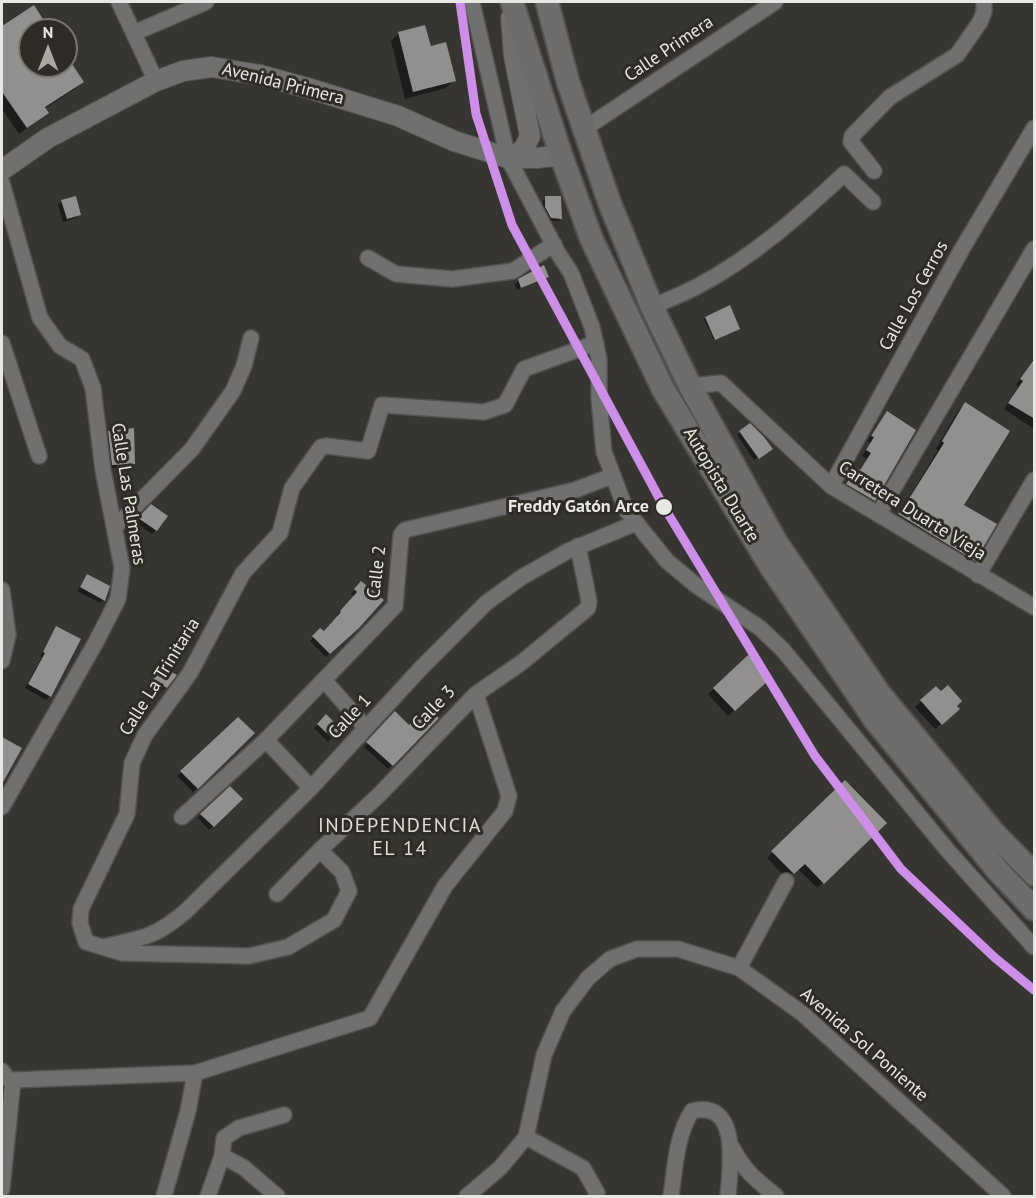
<!DOCTYPE html>
<meta charset="utf-8">
<style>
body{margin:0}
#map{position:relative;width:1036px;height:1198px;overflow:hidden;background:#373532;font-family:"PT Sans",sans-serif}
canvas{display:block}
.frame{position:absolute;inset:0;border:3px solid #e9e7e3;pointer-events:none}
.north{position:absolute;left:18px;top:18px;width:60px;height:60px;box-sizing:border-box;background:#2f2b26;border:2px solid #797672;border-radius:50%;rotate:0deg;font-size:16px;font-weight:700;line-height:24px;text-align:center;color:#e9e7e3}
.north::after{content:'';display:block;margin:auto;width:21px;height:27px;background:#aba9a5;clip-path:polygon(50% 0,100% 100%,50% 72%,0 100%)}
</style>
<div id="map">
<canvas width="1036" height="1198"></canvas>
<div class="frame"></div>
<div class="north">N</div>
</div>
<script>
const c = document.querySelector('canvas').getContext('2d');
c.lineJoin = 'round';
function fill(path, color) {
  c.fillStyle = color;
  c.fill(path, 'evenodd');
}
function strokePath(path, color, width, dash) {
  c.strokeStyle = color;
  c.lineWidth = width;
  c.lineCap = dash ? 'butt' : 'round';
  c.setLineDash(dash || []);
  c.stroke(path);
}
function label(font, color, halo, rows, align = 'center') {
  c.font = font + ' "PT Sans",sans-serif';
  c.lineWidth = 6;
  c.setLineDash([]);
  c.textBaseline = 'middle';
  c.strokeStyle = halo;
  c.fillStyle = color;
  for (const [text, x, y, turn = 0] of rows) {
    c.save();
    c.translate(x, y);
    c.rotate((+turn || 0) * Math.PI / 180);
    c.textAlign = isNaN(turn) ? turn : align;
    if (halo) c.strokeText(text, 0, 0);
    c.fillText(text, 0, 0);
    c.restore();
  }
}
fill(new Path2D(`
 M33,8L48,30H30V66H66V58L82,82L75,89L44,109L47,113L19,134L2,109V28Z
 M399,33L429,48L454,80L446,88L405,99L391,41Z
 M546,198L561,218L558,221L548,220L543,210V200Z
 M62,201L79,214L76,218L63,222L58,205Z
 M547,277L543,280L517,290L515,284L519,281Z
 M729,307L737,330L714,340L704,319Z
 M1034,359V429L1004,409L1018,387L1016,385Z
 M965,404L962,506L974,560L967,567L892,522L906,503L938,450L936,449L958,411Z
 M887,413L874,500L869,505L842,489L851,475L856,470L859,471L867,459L862,456L870,443L867,441Z
 M109,432L133,463L130,467L109,468L105,436Z
 M740,432L769,450L754,460L737,435Z
 M151,506L156,530L152,534L135,522Z
 M87,576L104,600L100,603L77,591Z
 M362,583L367,618L326,657L310,641L320,630L323,633L339,617L337,615L354,596L351,594Z
 M57,628L50,696L46,700L25,688L42,657L40,656Z
 M748,657L768,678L728,716L708,694Z
 M161,668L166,687L162,691L151,684Z
 M936,688L955,706L952,715L935,729L915,707Z
 M395,713L409,727L437,718L388,769L364,747Z
 M326,717L340,730L328,742L314,728Z
 M238,719L253,733L193,792L177,776Z
 M2,739L20,749L2,782Z
 M845,782L885,823L817,888L798,869L787,879L767,858Z
 M230,788L241,799L209,830L198,818Z`), '#0007');
fill(new Path2D(`
 M34,5L50,30H30V66H66V55L84,82L45,107L49,113L27,128L2,92V26Z
 M425,25L431,46L446,42L456,81L413,92L398,32Z
 M76,196L81,215L67,219L61,200Z
 M545,196H561L562,219L551,218L545,207Z
 M544,265L549,277L521,288L518,279Z
 M730,305L740,329L715,340L705,317Z
 M1035,358V419L1008,403L1023,381L1020,379Z
 M965,402L1010,431L964,505L997,524L975,561L898,514L912,494L944,443L942,441Z
 M887,411L916,430L875,501L846,484L856,468L860,470L871,453L866,450L874,437L871,436Z
 M750,423L764,437L773,449L759,459L739,431Z
 M134,428L135,464L112,465L108,431Z
 M151,504L168,516L157,531L138,518Z
 M87,574L110,586L105,601L80,587Z
 M361,581L384,600L359,628L330,654L312,636L320,628L324,631L341,612L340,611L357,592L354,589Z
 M56,626L81,639L51,697L28,684L45,653L43,652Z
 M748,655L770,679L735,711L713,688Z
 M161,666L177,675L167,688L153,680Z
 M948,685L962,701L957,706L960,709L942,725L920,700L936,686L941,691Z
 M426,707L439,718L393,766L366,742L395,711L409,725Z
 M326,714L342,730L333,739L317,724Z
 M238,717L255,733L198,789L180,771Z
 M2,737L22,748L2,784Z
 M845,780L887,823L824,884L805,864L794,874L771,851Z
 M230,786L243,799L214,827L200,814Z`), '#92908e');
const minor = new Path2D(`
 M119,2L156,81
 M472,2L508,158L558,253L571,273L592,327L599,359V399L604,452L626,510L667,561L697,586L760,628L783,650L949,852L1034,947
 M134,33L206,2
 M584,129L775,2
 M874,171L851,142L852,136L890,97L957,55L980,22L984,12V2
 M2,183L40,318L60,346L82,359L93,388L103,470L122,568L118,599L96,642L2,807
 M368,258L396,274L452,279L513,271L554,244
 M652,307C667,300 683,294 698,286C753,257 799,216 844,174L873,202
 M2,343L39,456
 M690,386L721,383L831,486L1034,607
 M831,486L962,249L1034,128
 M879,513L1034,249
 M115,527L192,449L233,391L244,366L251,338
 M978,575L1034,480
 M2,590L8,635L2,661
 M324,680L366,728
 M266,740L311,788
 M182,817L266,740L395,606L401,535L405,530L575,490L612,476
 M320,850L342,872L349,891L334,920L288,947L249,956L122,953L86,942L80,923L81,909L127,814L132,763L145,735L190,673L243,573L280,533L292,488L321,447L327,446L368,451L382,405L484,412L505,405L524,369L596,343
 M277,894L320,850L379,795L476,694L521,663L588,608L589,601L578,546
 M103,947C141,938 155,938 186,911L311,788L422,667L486,603L522,577L568,551L636,523
 M739,968L786,881
 M2,1071L7,1078L13,1080L195,1073
 M526,1137L583,1168L597,1193L596,1196
 M732,1147C744,1171 756,1180 776,1196
 M222,1156L243,1167L277,1196
 M2,1189L13,1080
 M164,1196L188,1111L195,1073L370,1018L445,886L505,811L509,796L476,694
 M208,1196L222,1156L224,1138L239,1128L284,1115
 M467,1196L500,1168L526,1137L544,1055L563,1011L588,978L610,959L637,949H678L739,968L803,1014L1003,1196
 M671,1196C675,1168 676,1136 692,1111C741,1099 730,1169 728,1196`);
const major = new Path2D(`
 M508,158L523,150L530,136L514,56L511,18
 M2,170L48,138L156,81L183,71L212,67L260,75L311,89L398,116L454,141L508,158H537L561,155`);
const highway = new Path2D(`
 M512,2L561,155L591,238L663,389L771,567L875,720L999,872L1034,909
 M547,2L568,82L610,204L652,307L690,386L776,542L879,693L994,833L1034,874`);
strokePath(minor, '#53514f', 18);
strokePath(major, '#53514f', 22);
strokePath(highway, '#53514f', 26);
strokePath(minor, '#707070', 15);
strokePath(major, '#717070', 20);
strokePath(highway, '#6e6d6d', 22);
strokePath(new Path2D(`
 M460,2L476,114L512,225L664,507L815,756L901,869L994,957L1034,990`), '#ce8fe9', 9);
for (const [x, y, r, color] of [
 [664,507,9,"#e9e7e3"]
]) {
  const dot = new Path2D();
  dot.arc(x, y, r, 0, 2 * Math.PI);
  c.fillStyle = color;
  c.fill(dot);
  strokePath(dot, '#2f2b26', 2);
}
label('18px', '#e9e7e3', '#2f2b26', [
 ["Calle Primera",669,49,-34],
 ["Avenida Primera",283,84,14],
 ["Calle Los Cerros",914,296,-61],
 ["Autopista Duarte",721,485,59],
 ["Calle Las Palmeras",128,494,81],
 ["Carretera Duarte Vieja",912,511,32],
 ["Calle 2",377,572,-83],
 ["Calle La Trinitaria",160,677,-58],
 ["Calle 3",434,708,-46],
 ["Calle 1",350,717,-47],
 ["Avenida Sol Poniente",864,1045,41]
]);
label('bold 18px', '#e9e7e3', '#2f2b26', [
 ["Freddy Gatón Arce",649,507]
], 'right');
c.letterSpacing = '1.5px';
label('20px', '#e0dbd4', '#2f2b26', [
 ["INDEPENDENCIA",400,826],
 ["EL 14",400,849]
]);
c.letterSpacing = '0px';
</script>
